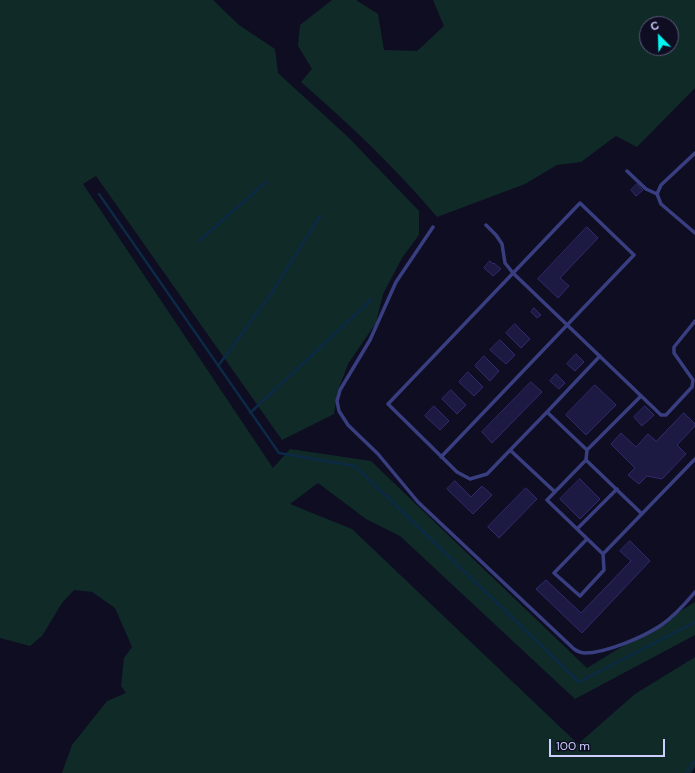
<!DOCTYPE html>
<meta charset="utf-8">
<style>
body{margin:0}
#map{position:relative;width:695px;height:773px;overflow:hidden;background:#0e0d21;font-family:"DM Sans",sans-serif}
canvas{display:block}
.north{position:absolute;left:639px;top:16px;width:40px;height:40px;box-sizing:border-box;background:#0e0d21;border:1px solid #5a5a7a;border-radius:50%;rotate:337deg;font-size:11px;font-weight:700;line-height:16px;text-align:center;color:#cdcdff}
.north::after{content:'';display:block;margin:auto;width:14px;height:18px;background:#01f7f2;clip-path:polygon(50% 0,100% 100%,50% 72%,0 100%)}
.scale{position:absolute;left:549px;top:739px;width:116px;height:18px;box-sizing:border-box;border:2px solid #cdcdff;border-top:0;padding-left:5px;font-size:12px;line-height:14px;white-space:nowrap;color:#cdcdff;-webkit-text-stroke:3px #0e0d21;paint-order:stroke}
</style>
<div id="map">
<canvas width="695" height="773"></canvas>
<div class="north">С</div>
<div class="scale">100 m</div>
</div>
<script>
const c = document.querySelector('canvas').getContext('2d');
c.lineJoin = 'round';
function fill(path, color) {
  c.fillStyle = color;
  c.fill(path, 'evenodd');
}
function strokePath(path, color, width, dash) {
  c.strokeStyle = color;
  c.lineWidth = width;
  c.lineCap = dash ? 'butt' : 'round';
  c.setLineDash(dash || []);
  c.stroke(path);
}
fill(new Path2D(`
 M0,0H213L239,25L275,49L278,73L348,137L419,211V235L402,258L383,294L376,323L348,364L337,393L334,414L282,440L96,176L83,184L273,468L290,449L371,461L587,668L695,602V635L575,699L400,536L366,519L318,483L290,504L352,529L578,744L635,694L695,657V767L691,773H62L72,745L107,701L126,693L121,686L124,658L132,647L115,608L92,592L74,590L62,603L42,636L30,646L0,638Z
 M332,0H356L378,14L384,50L417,51L444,26L433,0H695V88L637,147L616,136L581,162L557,165L525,184L437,217C395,167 349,124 301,82L312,69L298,46L300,25ZM647,24H671V48H647Z`), '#102b27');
strokePath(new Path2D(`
 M99,194L279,453L355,466L579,682L695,622
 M199,241L266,182
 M218,366L271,294L320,216
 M250,413L372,299
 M686,773L695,761`), '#0c2946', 2.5);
const building = new Path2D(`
 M637,184L643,190L636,196L631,190Z
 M587,227L598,238L560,278L569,286L558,298L538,279Z
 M490,261L493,264L494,263L501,269L493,276L484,268Z
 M534,308L541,315L537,318L531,312Z
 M515,324L530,339L521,348L506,333Z
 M500,340L515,355L506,364L490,350Z
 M576,354L584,362L575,371L567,364Z
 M484,356L499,371L490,381L475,366Z
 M468,372L483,387L474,396L459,382Z
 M556,374L565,383L559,389L550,381Z
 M531,382L542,392L492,443L482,432Z
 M595,385L616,405L586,435L566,415Z
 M451,390L466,405L457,414L442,399Z
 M434,406L449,421L440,430L425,416Z
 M645,406L654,415L642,426L634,417Z
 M684,413L695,424V426L677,445L686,454L662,479L647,476L639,484L628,475L635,468L611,444L621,433L636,447L648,434L656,441Z
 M580,479L600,499L580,519L560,499Z
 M455,481L471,497L482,486L492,495L473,514L447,489Z
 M526,488L537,499L499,538L488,527Z
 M630,541L650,561L582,633L536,589L546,580L581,613L631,561L620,551Z`);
fill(building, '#1c1942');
strokePath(building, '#302b6e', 1);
strokePath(new Path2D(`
 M695,153L661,185L657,194L661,204L695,233
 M627,171L646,189L657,194
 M486,225L496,235L502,244L505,263L513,273L661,415H666L692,387L693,380L674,353V347L695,321
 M433,227L396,282L370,340L340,390L337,401L339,411L348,425L378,454L418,502L574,649C577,651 582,653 585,653C606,653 643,637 660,626C673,617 685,604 695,592
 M641,396L587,450L586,460L642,514
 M510,450L555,492
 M587,450L547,412L600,356
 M441,457L634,255L580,203L388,404L457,472L470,479L487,474L547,412
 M586,460L547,500L603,554L695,459
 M577,529L617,489
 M587,539L554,573L580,596L604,570L603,554`), '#383e80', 3.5);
</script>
